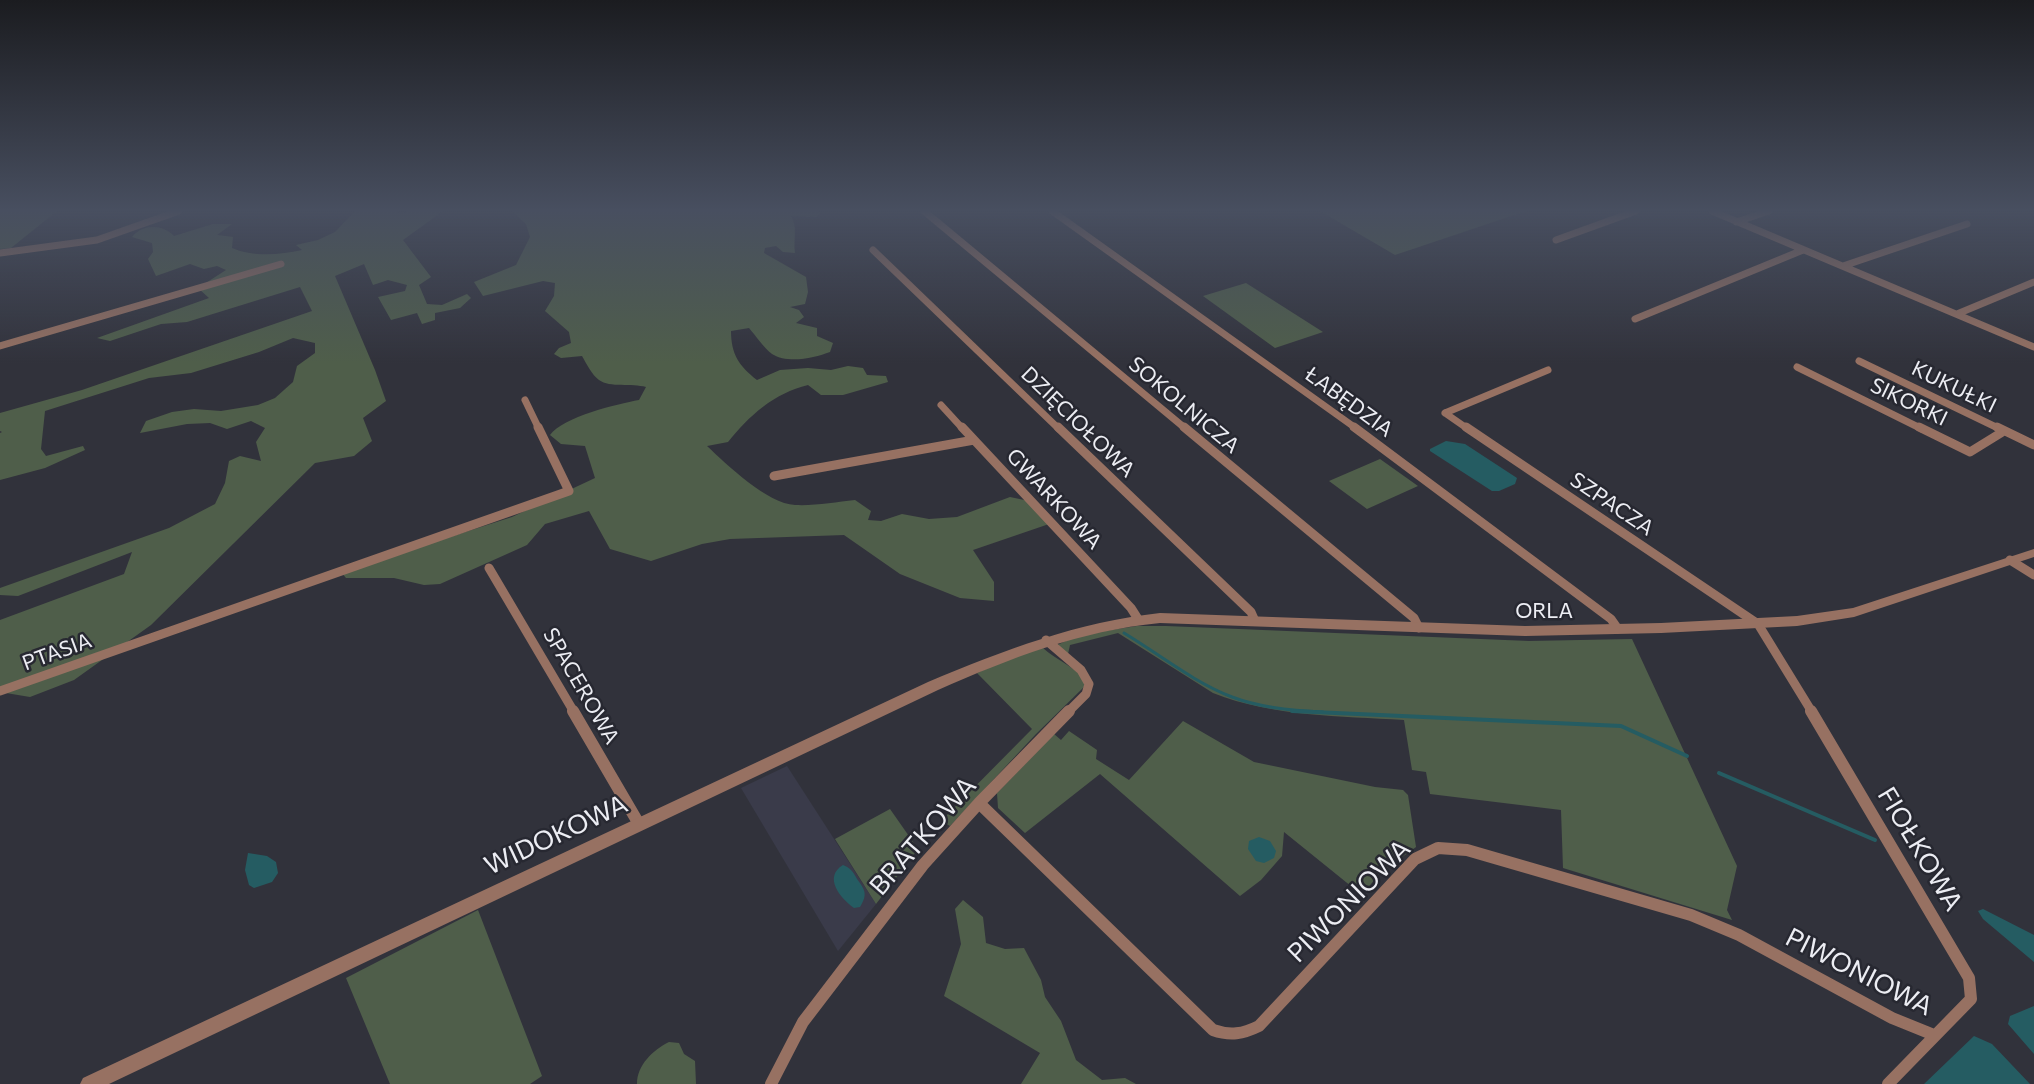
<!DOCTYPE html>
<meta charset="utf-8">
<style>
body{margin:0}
canvas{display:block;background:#31323b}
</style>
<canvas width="2034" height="1084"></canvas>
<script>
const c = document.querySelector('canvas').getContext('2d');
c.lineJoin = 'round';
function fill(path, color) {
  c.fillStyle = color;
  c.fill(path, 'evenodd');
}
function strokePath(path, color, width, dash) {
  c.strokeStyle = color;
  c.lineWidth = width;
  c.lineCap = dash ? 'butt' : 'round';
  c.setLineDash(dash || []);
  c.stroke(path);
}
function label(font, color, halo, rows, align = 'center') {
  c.font = font + ' Commissioner,sans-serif';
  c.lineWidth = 5;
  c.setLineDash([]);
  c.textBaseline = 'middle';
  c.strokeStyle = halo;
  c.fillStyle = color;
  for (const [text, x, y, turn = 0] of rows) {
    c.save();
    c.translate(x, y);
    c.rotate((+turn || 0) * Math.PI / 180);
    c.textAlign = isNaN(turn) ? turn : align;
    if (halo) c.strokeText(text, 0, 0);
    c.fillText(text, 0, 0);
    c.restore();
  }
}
fill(new Path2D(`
 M787,766L876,904L838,951L741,788Z`), '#3a3b4a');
fill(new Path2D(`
 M0,211H57L11,248L0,249Z
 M355,211H396L401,214L408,211H443L403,240L431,277L419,285L427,304L442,305L467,294L471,298L460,308L435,313V320L422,324L417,313L391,320L378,297L405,291L407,285L388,280L373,285L364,264L335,276L375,370L386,401L363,418L372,441L354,456L315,463L151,625L74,680L30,697L0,692V620L124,574L132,552L18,596L0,595V588L169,528L215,504L225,483L229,461L240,456L261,461L256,442L265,428L251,421L227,429L210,423L187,424L140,433L146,421L172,412L194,409L221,411L258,405L275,398L293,382L297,366L315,353V343L293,338L259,352L191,373L149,378L45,411L41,449L46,456L83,446L85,450L45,468L0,480V433L2,432L0,431V413L82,390L312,311L300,287L187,322L161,324L110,341L97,338L209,298L198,288L226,270L217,266L204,269L190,264L156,276L148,259L153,252L152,243L132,237C143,224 162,224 174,236L213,224H232L217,235L233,237L232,248C253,257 279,255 302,250L296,245L318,240L335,232Z
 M512,211H818L820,214L816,217L791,216C798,227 793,240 795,253L783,252L776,246L765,248L764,253L806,277L808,292L805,304L790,307L799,310L804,317L796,323L817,328V336L833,343L830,352C814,358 788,364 772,354C764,348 756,336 749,328L731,331C731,354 739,366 757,380L780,370L808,368L831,370L848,366L863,368L867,375L886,376L888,382L843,395H821L808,385C774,393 749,416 728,442L707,446C726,464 768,504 795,505C815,506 836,502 855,500L871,511L868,520L881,521L902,514L929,519L957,517L1010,497L1029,501L1049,524L973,550L994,582V601L960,598L900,574L844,535L730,539L702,544L651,561L610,549L589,511L545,524L527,545L440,584L424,585L394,578H346L341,572L512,517L595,478L585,446L561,444L550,435C563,417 617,404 639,400L646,387C632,383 610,388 599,380C592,375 586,363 582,356L561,358L554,354L559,348L571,343L569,332L545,311L554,296L555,283L543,281L483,296L474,282L516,265L530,237L526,224Z
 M1320,211H1526L1395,255Z
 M1246,283L1323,332L1275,348L1203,296Z
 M1380,459L1418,486L1367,509L1329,481Z
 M1137,626H1166L1529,641L1632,639L1737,866L1727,910L1732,920L1563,868L1561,810L1430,794L1426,772L1412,770L1404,720C1340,716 1274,717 1213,693L1118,633L1070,645L1068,654L1055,646L1079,635Z
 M1043,648C1056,660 1073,666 1084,678V687L1036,734L950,826L941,821L1032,729L977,673L1014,656Z
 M1183,721L1254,762L1375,787L1403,790L1408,795L1416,847L1380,873L1362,895L1284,832L1282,856L1261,880L1240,896L1100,774L1025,833L998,808L997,793L1054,734L1061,740L1069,731L1097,750L1096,759L1129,780Z
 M890,809L918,849L876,904L835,839Z
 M963,900L983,917L986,943L1005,949L1024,948L1041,980L1045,997L1061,1021L1076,1060L1102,1080L1125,1078L1136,1084H1021L1040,1053L944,996L961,944L955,909Z
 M478,910L542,1076L530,1084H390L346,978Z
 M669,1042L679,1043L684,1054L695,1061L696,1084H637C637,1065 653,1050 669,1042Z`), '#4f5e4a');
fill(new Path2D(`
 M1446,441L1465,444L1517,478L1515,484L1499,491H1492L1430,451V449Z
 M1259,837L1270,841L1276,851L1274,858L1264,863L1256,861L1248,849L1249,841Z
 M248,853L267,856L276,862L278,873L272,882L254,888L249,885L245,870Z
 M843,865C851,868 853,872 857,879C865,890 868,894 860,907L854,908C840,898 823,877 843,865Z
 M1983,909L2034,935V962L1983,919L1978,911Z
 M2034,1006V1054L2008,1024L2010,1016Z
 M1974,1036L1992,1044L2030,1084H1924Z`), '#255c62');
strokePath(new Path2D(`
 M1124,633C1159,654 1193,682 1232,697C1261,708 1292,711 1323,712`), '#255c62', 3);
strokePath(new Path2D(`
 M1292,711L1621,726L1687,756
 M1719,773L1875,840`), '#255c62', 4);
strokePath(new Path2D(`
 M924,211L1186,429
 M1052,211L1357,429
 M1712,211L2034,347
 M1736,222L1769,211
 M1556,240L1636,211
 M873,250L1059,429
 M0,253L97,240L179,211
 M1843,266L1967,224
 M1957,314L2034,282
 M1635,319L1803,250
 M0,346L281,264
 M1859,361L2000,429
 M1797,367L1922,429
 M525,400L539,429
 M941,405L963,429
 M1445,413L1468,429
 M1445,413L1548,370`), '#977162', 7);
strokePath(new Path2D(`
 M962,427L1131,608L1138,619
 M1058,427L1251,612L1255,621
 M1184,427L1414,618L1419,628
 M1354,427L1611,619L1618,629
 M1466,427L1758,624L1812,712
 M1919,427L1970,452L2004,431
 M1997,427L2034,445
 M774,476L974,440
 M2010,560L2034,575
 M489,568L574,712
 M1046,640L1081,670L1089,684L1086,694L1068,712
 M0,691L569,491L538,427`), '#977162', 9);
strokePath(new Path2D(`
 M573,711L639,824
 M1811,711L1969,978L1971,999L1888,1084
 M979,803L1213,1030C1230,1036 1243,1034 1259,1026L1415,859L1438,848L1467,850L1691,915L1739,935L1892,1018L1934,1035
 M771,1084L803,1022L923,865L979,803L1069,711`), '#977162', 12);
fill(new Path2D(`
 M2034,549V557L1854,617L1797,626L1661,633L1525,636L1160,623C1079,631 1011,658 938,690L109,1084H80L83,1078L928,682C1004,650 1078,622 1160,613L1525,626L1661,623L1797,616L1853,608Z`), '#977162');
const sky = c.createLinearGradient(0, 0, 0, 363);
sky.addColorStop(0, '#1b1c20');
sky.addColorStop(0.58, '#484f60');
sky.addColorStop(1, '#484f6000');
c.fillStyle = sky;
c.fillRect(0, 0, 2034, 363);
label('21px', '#ecedf3', '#272831', [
 ["KUKUŁKI",1954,387,26],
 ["ŁABĘDZIA",1349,402,36],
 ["SIKORKI",1909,402,26],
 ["SOKOLNICZA",1184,405,40],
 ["DZIĘCIOŁOWA",1078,422,44],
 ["GWARKOWA",1054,499,47],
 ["SZPACZA",1612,504,34],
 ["ORLA",1544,611],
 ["PTASIA",57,652,-20],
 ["SPACEROWA",581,686,60]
]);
label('26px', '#ecedf3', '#272831', [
 ["WIDOKOWA",556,835,-25],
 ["BRATKOWA",923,836,-49],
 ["FIOŁKOWA",1920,849,59],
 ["PIWONIOWA",1349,901,-45],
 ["PIWONIOWA",1859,972,27]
]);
</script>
